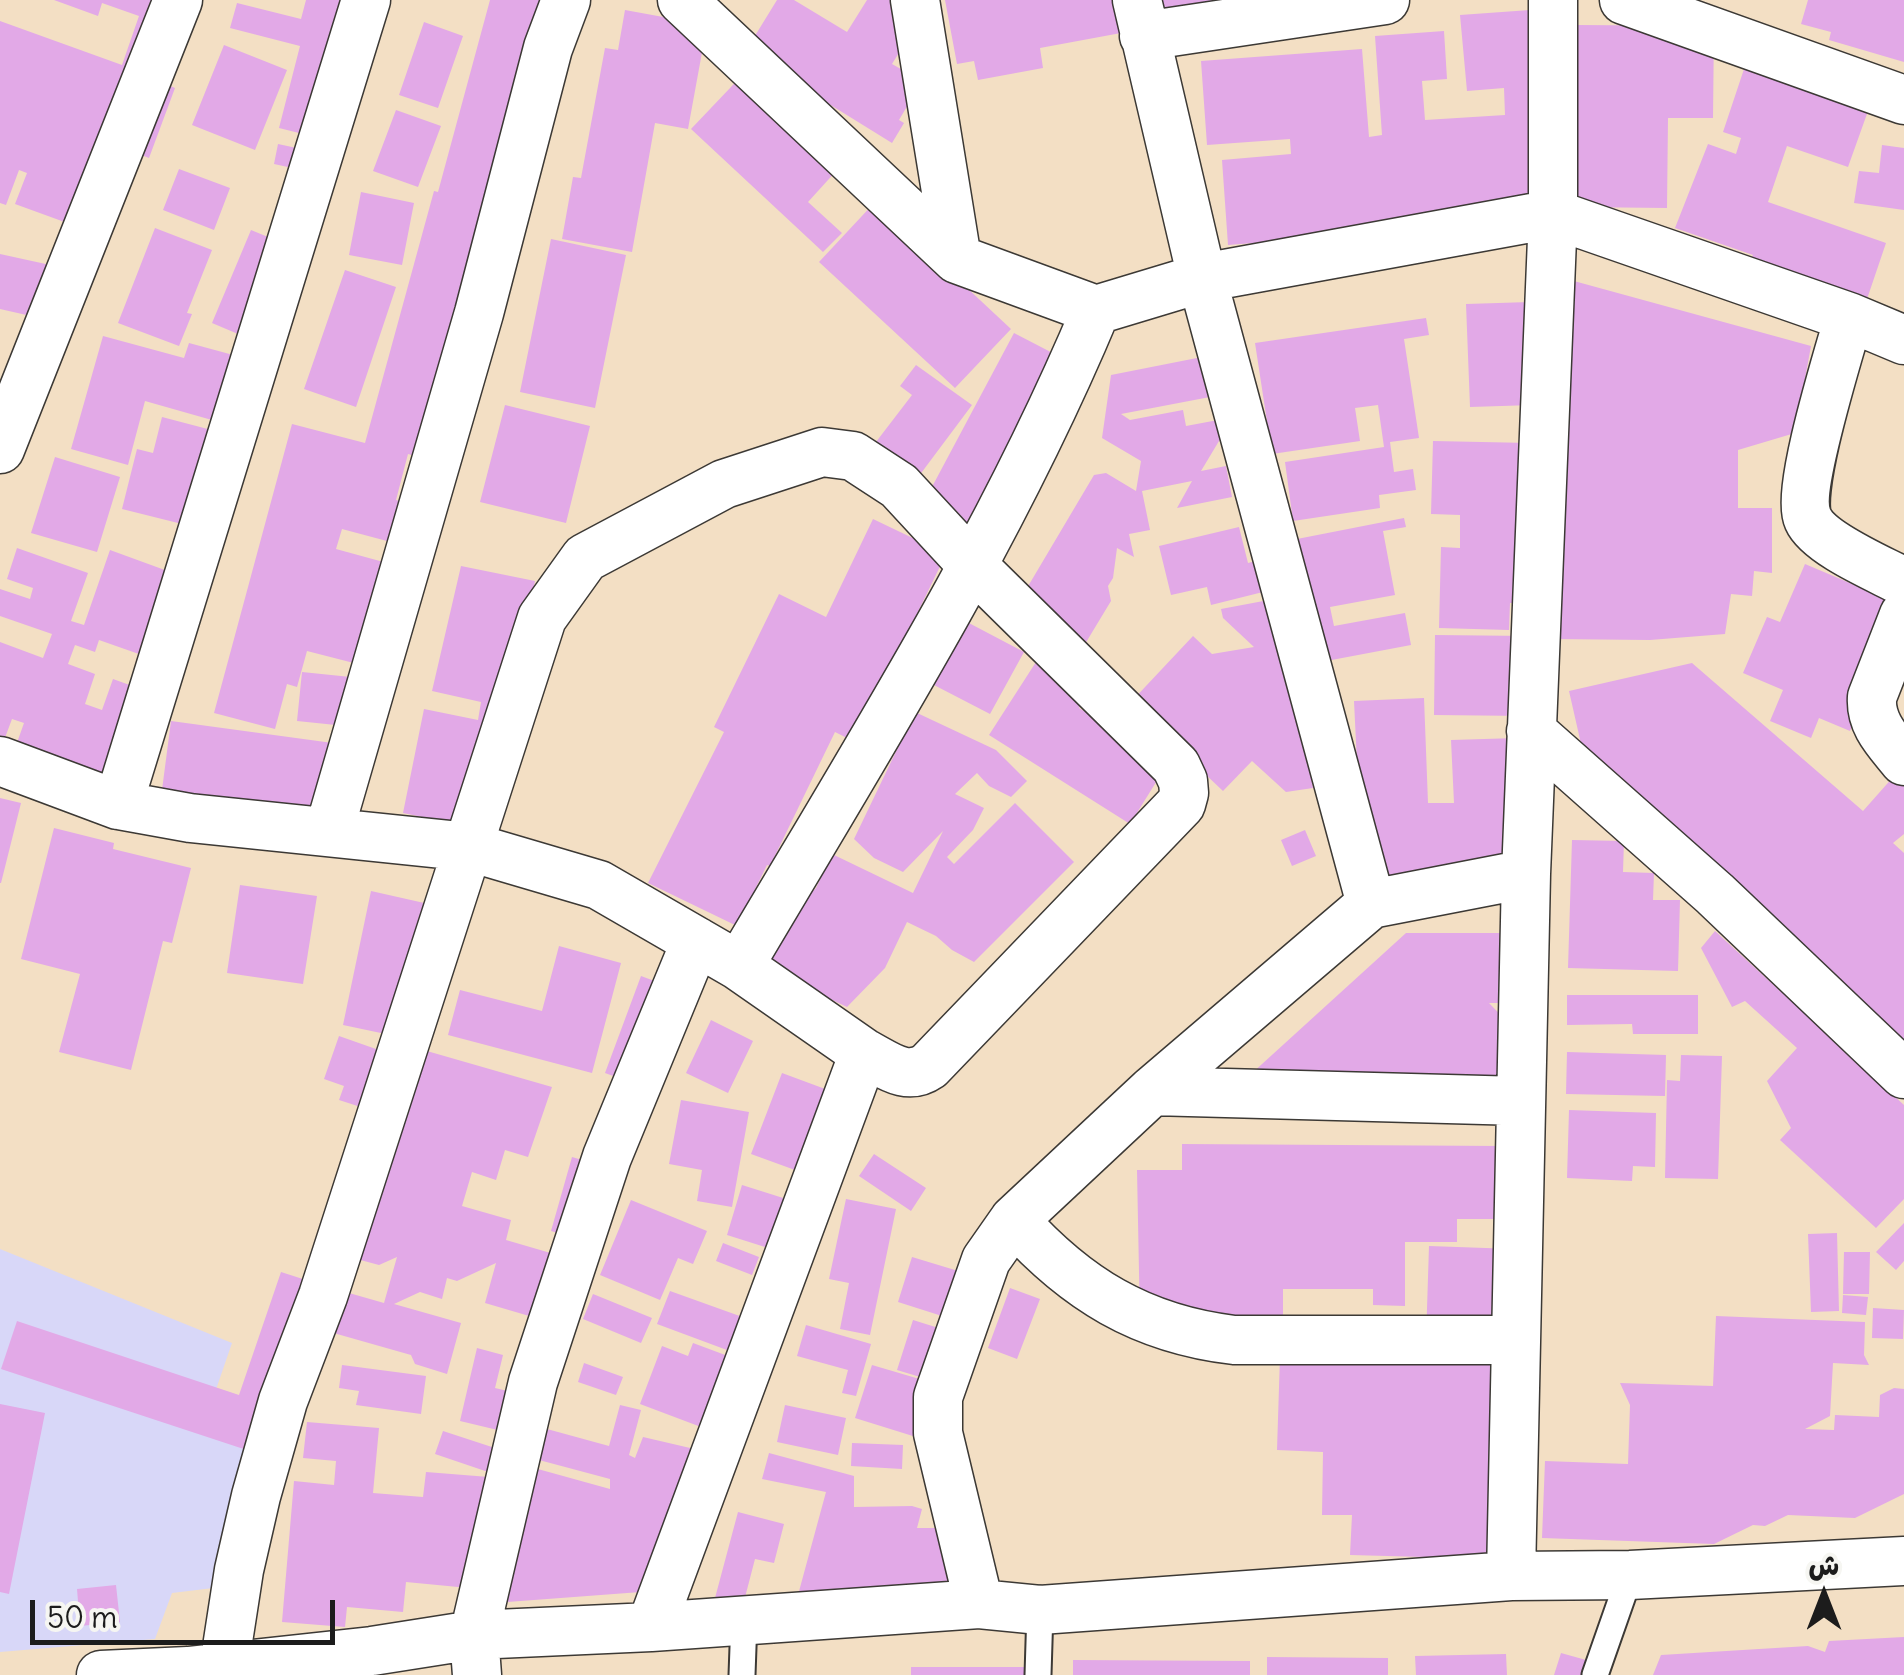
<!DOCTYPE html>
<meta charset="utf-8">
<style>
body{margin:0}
#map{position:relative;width:1904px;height:1675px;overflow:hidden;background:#f3dfc4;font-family:Delius,"Playpen Sans Arabic",sans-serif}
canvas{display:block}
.north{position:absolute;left:1774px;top:1545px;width:100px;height:100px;-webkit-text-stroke:8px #f6f6f2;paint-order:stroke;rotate:0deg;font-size:28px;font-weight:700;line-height:40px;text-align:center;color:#1c1c1c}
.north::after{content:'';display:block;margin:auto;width:35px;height:45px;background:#1c1c1c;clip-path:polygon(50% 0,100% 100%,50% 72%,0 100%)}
.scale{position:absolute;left:30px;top:1600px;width:305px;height:45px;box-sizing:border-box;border:5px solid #1c1c1c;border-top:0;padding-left:12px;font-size:30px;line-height:35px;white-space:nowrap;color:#1c1c1c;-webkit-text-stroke:8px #f6f6f2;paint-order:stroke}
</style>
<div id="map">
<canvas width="1904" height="1675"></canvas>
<div class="north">ش</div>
<div class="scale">50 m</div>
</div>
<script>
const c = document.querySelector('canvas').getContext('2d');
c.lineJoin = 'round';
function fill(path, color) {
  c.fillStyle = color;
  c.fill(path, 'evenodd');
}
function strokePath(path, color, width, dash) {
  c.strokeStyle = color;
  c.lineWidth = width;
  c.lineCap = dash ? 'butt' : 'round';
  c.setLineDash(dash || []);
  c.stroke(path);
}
fill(new Path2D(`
 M0,1249L232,1343L212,1401L266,1423L230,1586L172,1593L155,1639L0,1652Z`), '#d8d7f8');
fill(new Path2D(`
 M54,0H193L168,85L175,88L149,158L139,154L81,228L15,204L27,173L19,170L6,205L0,203V21L122,65L139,16L102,3L98,16Z
 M306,0H377L343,144L279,128L300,46L230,28L237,3L301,19Z
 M490,0H582L453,466L408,454L396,500L428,509L417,549L342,529L336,549L409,569L381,670L307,651L297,687L287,684L275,729L214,713L292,424L365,443L434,191L438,192Z
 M777,0H794L847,32L867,0H900L923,14L892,64L922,81L899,120L904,123L892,143L745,52Z
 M945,0H1116L1121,33L1040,48L1043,68L978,80L974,61L957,64Z
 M1161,0H1255L1165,18Z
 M1808,0H1904V62L1829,40L1831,32L1801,24Z
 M625,10L707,25L688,129L655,123L632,252L562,239L573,177L581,178L605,48L618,50Z
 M1530,10L1545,202L1446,209L1447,228L1228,245L1222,160L1291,154L1290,139L1207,145L1201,61L1362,49L1369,137L1382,135L1375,36L1444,31L1447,79L1422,81L1425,120L1505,115L1504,88L1467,91L1460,15Z
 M424,22L463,36L438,108L399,95Z
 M1578,25L1714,26L1713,118H1668L1667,208L1576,207Z
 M224,45L287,70L255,150L192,125Z
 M750,67L848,158L808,202L842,233L823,252L691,129Z
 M1744,69L1868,111L1848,167L1787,146L1768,202L1886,243L1867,299L1751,259L1753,255L1675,228L1708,144L1736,154L1741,138L1723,132Z
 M396,110L441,126L418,187L373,171Z
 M278,144L334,156L297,169L274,164Z
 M1882,145L1904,148V210L1854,203L1859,171L1879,173Z
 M179,169L230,188L214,230L163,210Z
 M361,192L414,203L402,265L349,255Z
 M875,202L1011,329L955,388L819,262Z
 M155,228L212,250L187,313L192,314L179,346L118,323Z
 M251,230L302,251L265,270L238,334L212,323Z
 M551,239L626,255L595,408L520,392Z
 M0,254L64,268L53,321L0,309Z
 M345,270L396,287L356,407L304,389Z
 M1552,275L1811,346L1795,433L1738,450V508H1772V573L1754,571L1752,596L1731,594L1725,634L1650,640L1550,639Z
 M1530,302L1533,405L1470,407L1466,304Z
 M1426,318L1429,335L1404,339L1419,438L1390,442L1394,472L1413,469L1416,490L1379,495L1380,508L1293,521L1285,462L1384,447L1378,405L1355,408L1360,441L1272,454L1255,343Z
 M1014,333L1068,361L979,529L925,500Z
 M103,336L184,358L189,343L259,362L240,428L145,401L128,465L71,449Z
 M1202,357L1210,397L1121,414L1130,420L1183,410L1186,426L1218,420L1222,436L1201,471L1226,466L1232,497L1177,508L1192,481L1142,491L1150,530L1129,534L1134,557L1117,548L1113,578L1108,586L1111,601L1085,644L1027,588L1094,475L1106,473L1136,491L1141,461L1102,438L1111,375Z
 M916,365L972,405L910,488L866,455L912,395L900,386Z
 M505,405L590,426L566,523L480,502Z
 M162,417L242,438L218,533L122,509L137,449L153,453Z
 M1433,441L1530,443L1527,603H1510L1509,630L1439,628L1441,547L1460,548V515L1431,514Z
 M55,457L120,477L97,552L31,533Z
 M1404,518L1406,527L1383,531L1395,595L1330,607L1334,626L1405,613L1411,645L1321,662L1297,539Z
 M873,519L946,554L855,742L835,732L770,866L767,865L737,926L648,883L724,732L714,727L779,594L826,617Z
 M1239,527L1248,563L1256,561L1263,592L1211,605L1207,587L1171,595L1159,546Z
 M17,548L88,573L71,621L84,625L110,550L173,573V666L99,640L95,652L75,645L68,664L95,674L85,704L102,710L113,679L171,700L136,798L13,754L24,723L12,719L0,751V642L43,658L52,634L0,616V589L30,599L33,588L7,579Z
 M1805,564L1904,606L1850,731L1819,718L1811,738L1770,721L1783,690L1743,673L1767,617L1780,622Z
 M461,566L535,581L485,830L403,813L424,709L478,720L481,702L432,691Z
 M1274,599L1294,683L1313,788L1286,792L1252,761L1223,791L1130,703L1193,636L1212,654L1254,647L1223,618L1221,609Z
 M967,622L1024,652L990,714L934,685Z
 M1435,635L1529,636L1527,716L1434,715Z
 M1036,662L1088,694L1079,708L1168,763L1130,824L989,735Z
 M1692,663L1863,811L1902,767L1904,769V834L1893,843L1904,853V1053L1584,757L1569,691Z
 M302,672L370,679L365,728L297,721Z
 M1424,698L1428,803H1454L1451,740L1517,738L1524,878L1363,887L1354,701Z
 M915,712L996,750L1027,781L1011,797L989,786L977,773L955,794L984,808L973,830L947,857L954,864L1015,803L1074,862L974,962L952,950L936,936L907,922L885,968L847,1007L767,969L796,908L816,888L832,854L913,893L943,831L903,872L874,858L854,839Z
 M171,721L340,744L330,813L162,790Z
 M0,798L21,803L1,883H0Z
 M54,828L114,843L113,849L191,868L172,943L163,941L131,1070L59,1052L80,974L21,959Z
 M1305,830L1316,856L1292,866L1281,840Z
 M1572,840L1624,841L1623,872L1654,873L1653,900H1680L1678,971L1568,968Z
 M240,885L317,896L303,984L227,973Z
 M371,891L442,907L414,1040L343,1025Z
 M1715,931L1904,1105V1199L1876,1228L1780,1140L1791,1128L1767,1081L1797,1048L1745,1001L1732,1007L1701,948Z
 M1406,933H1515V1003H1489L1517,1032L1516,1113L1206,1115Z
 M559,946L621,963L592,1073L448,1035L460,990L542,1011Z
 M641,976L684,992L649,1089L605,1073Z
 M1567,995H1698V1034H1633L1632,1024L1567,1025Z
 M711,1020L753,1041L728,1093L686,1073Z
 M339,1036L393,1055L373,1111L339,1100L344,1086L324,1079Z
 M413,1047L552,1087L528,1157L505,1150L496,1180L472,1172L462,1206L511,1220L506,1240L554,1254L536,1318L485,1303L496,1263L457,1281L447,1278L442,1299L420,1292L394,1304L461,1323L447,1374L415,1364L411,1355L330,1332L342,1291L384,1303L397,1257L379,1265L353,1258Z
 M1567,1052L1666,1055L1665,1096L1566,1094Z
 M1681,1055L1722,1056L1718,1179L1665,1178L1667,1080L1680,1081Z
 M782,1073L836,1093L806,1174L751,1154Z
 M681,1100L749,1112L732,1207L697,1201L702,1170L669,1164Z
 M1569,1110L1656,1113L1655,1167L1633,1166L1632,1181L1567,1178Z
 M1182,1144L1501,1146V1219H1457V1242H1405V1306L1373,1305V1289H1283V1340L1140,1323L1137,1170H1182Z
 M874,1154L926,1188L911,1211L859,1176Z
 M572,1157L613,1169L592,1243L551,1231Z
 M742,1185L799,1203L784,1253L727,1235Z
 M846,1199L896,1209L870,1335L840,1329L849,1283L829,1279Z
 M631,1200L707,1231L693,1264L678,1258L660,1300L600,1275Z
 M1904,1223V1261L1896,1270L1876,1252Z
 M1837,1233L1839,1311L1811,1312L1808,1234Z
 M723,1243L759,1257L752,1275L716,1261Z
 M1429,1246L1514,1249L1510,1343L1426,1340Z
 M1844,1252H1870L1869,1294H1843Z
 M912,1257L978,1277L964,1323L898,1302Z
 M281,1272L334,1289L277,1460L1,1369L17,1321L239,1395Z
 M1010,1288L1040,1299L1017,1359L988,1348Z
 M670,1291L748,1319L735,1353L657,1324Z
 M593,1294L652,1318L641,1343L583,1319Z
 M1843,1295L1868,1297L1866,1315L1842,1313Z
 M1873,1308L1904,1310L1903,1339L1872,1338Z
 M1716,1316L1865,1322L1864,1355L1869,1365L1833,1363L1830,1416L1805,1429L1834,1430L1835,1415L1879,1417L1880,1395L1894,1388L1904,1389V1494L1855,1518L1788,1515L1765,1526L1753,1525L1714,1544L1542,1538L1545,1461L1628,1464L1630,1405L1620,1383L1713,1386Z
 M913,1320L945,1330L930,1380L897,1370Z
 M806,1325L871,1344L856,1396L842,1393L848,1370L797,1356Z
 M693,1343L736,1359L709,1430L640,1404L662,1346L688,1356Z
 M477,1348L503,1355L495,1388L516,1393L506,1432L460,1421Z
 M1280,1356L1501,1361L1499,1559L1350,1555L1352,1515H1322L1323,1452L1277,1450Z
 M584,1363L623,1377L616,1395L578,1382Z
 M342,1365L426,1376L421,1414L356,1405L359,1391L339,1388Z
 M872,1365L933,1383L916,1437L855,1418Z
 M0,1404L45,1413L9,1594L0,1592Z
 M620,1405L641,1410L629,1455L635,1458L643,1437L703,1451L654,1591L494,1603L527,1466L610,1489V1479L539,1460L547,1429L609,1446Z
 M785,1405L846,1418L838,1455L777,1442Z
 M307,1422L379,1428L373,1493L423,1497L426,1472L489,1477L479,1589L406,1582L403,1612L347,1607L345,1627L282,1622L294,1481L334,1485L336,1461L303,1458Z
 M443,1431L501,1450L494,1474L435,1454Z
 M852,1443L903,1445L902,1469L851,1466Z
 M769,1453L854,1476V1507L912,1506L922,1509L917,1528H953V1565L943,1601L795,1606L826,1492L762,1479Z
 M738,1512L784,1524L774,1563L755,1559L743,1605L715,1598Z
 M116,1585L120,1622L80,1626L77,1589Z
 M1904,1637V1675H1653L1661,1655L1808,1646L1825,1652L1829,1641Z
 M1561,1653L1604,1665L1602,1675H1554Z
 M1506,1654L1507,1675H1416L1415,1656Z
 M1267,1657L1388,1658V1675H1267Z
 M1073,1660L1250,1661V1675H1073Z
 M911,1667H1029L1028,1675H911Z`), '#e2a9e7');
const service = new Path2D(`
 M742,1675L744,1619
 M1038,1675L1040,1610
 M1595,1675L1630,1575`);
const minor = new Path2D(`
 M682,0L957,259L1096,310
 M915,0L957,259
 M1137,0L1202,278L1371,904
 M1624,0L1904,100
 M1144,36L1385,0
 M1849,317C1839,353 1795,491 1808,519C1819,544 1880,569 1904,582
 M0,449L178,0
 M1904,615L1872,697C1870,724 1888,741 1904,761
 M1531,731L1715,894L1904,1074
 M0,761L118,805L190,818L470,847L599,885L739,966L864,1053L651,1627
 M118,805L366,0
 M329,831L479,313L548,48L566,0
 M739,966C866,751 1000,540 1096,310L1202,278L1553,214L1849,317L1904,340
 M1152,1091L1521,1101
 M1014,1220C1076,1289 1141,1329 1234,1340H1516
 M1511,1576L1526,874L1553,214V0
 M979,1604L938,1433V1397L986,1260L1014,1220L1152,1091L1371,904L1526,874
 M224,1667L239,1570L256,1496L283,1401L323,1296L542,618L585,558L724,484L822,452L853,456L899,486L974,567L1176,766L1183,781L1184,793L1181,804L929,1066C906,1082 886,1064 864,1053
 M101,1675L188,1671L372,1651L474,1635L651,1627L979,1604L1040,1610L1511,1576L1630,1575L1904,1561
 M477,1675L474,1635L533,1382L607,1157L696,941`);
strokePath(service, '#3c3935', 29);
strokePath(minor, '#3c3935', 51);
strokePath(service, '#fff', 25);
strokePath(minor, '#fff', 48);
</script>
